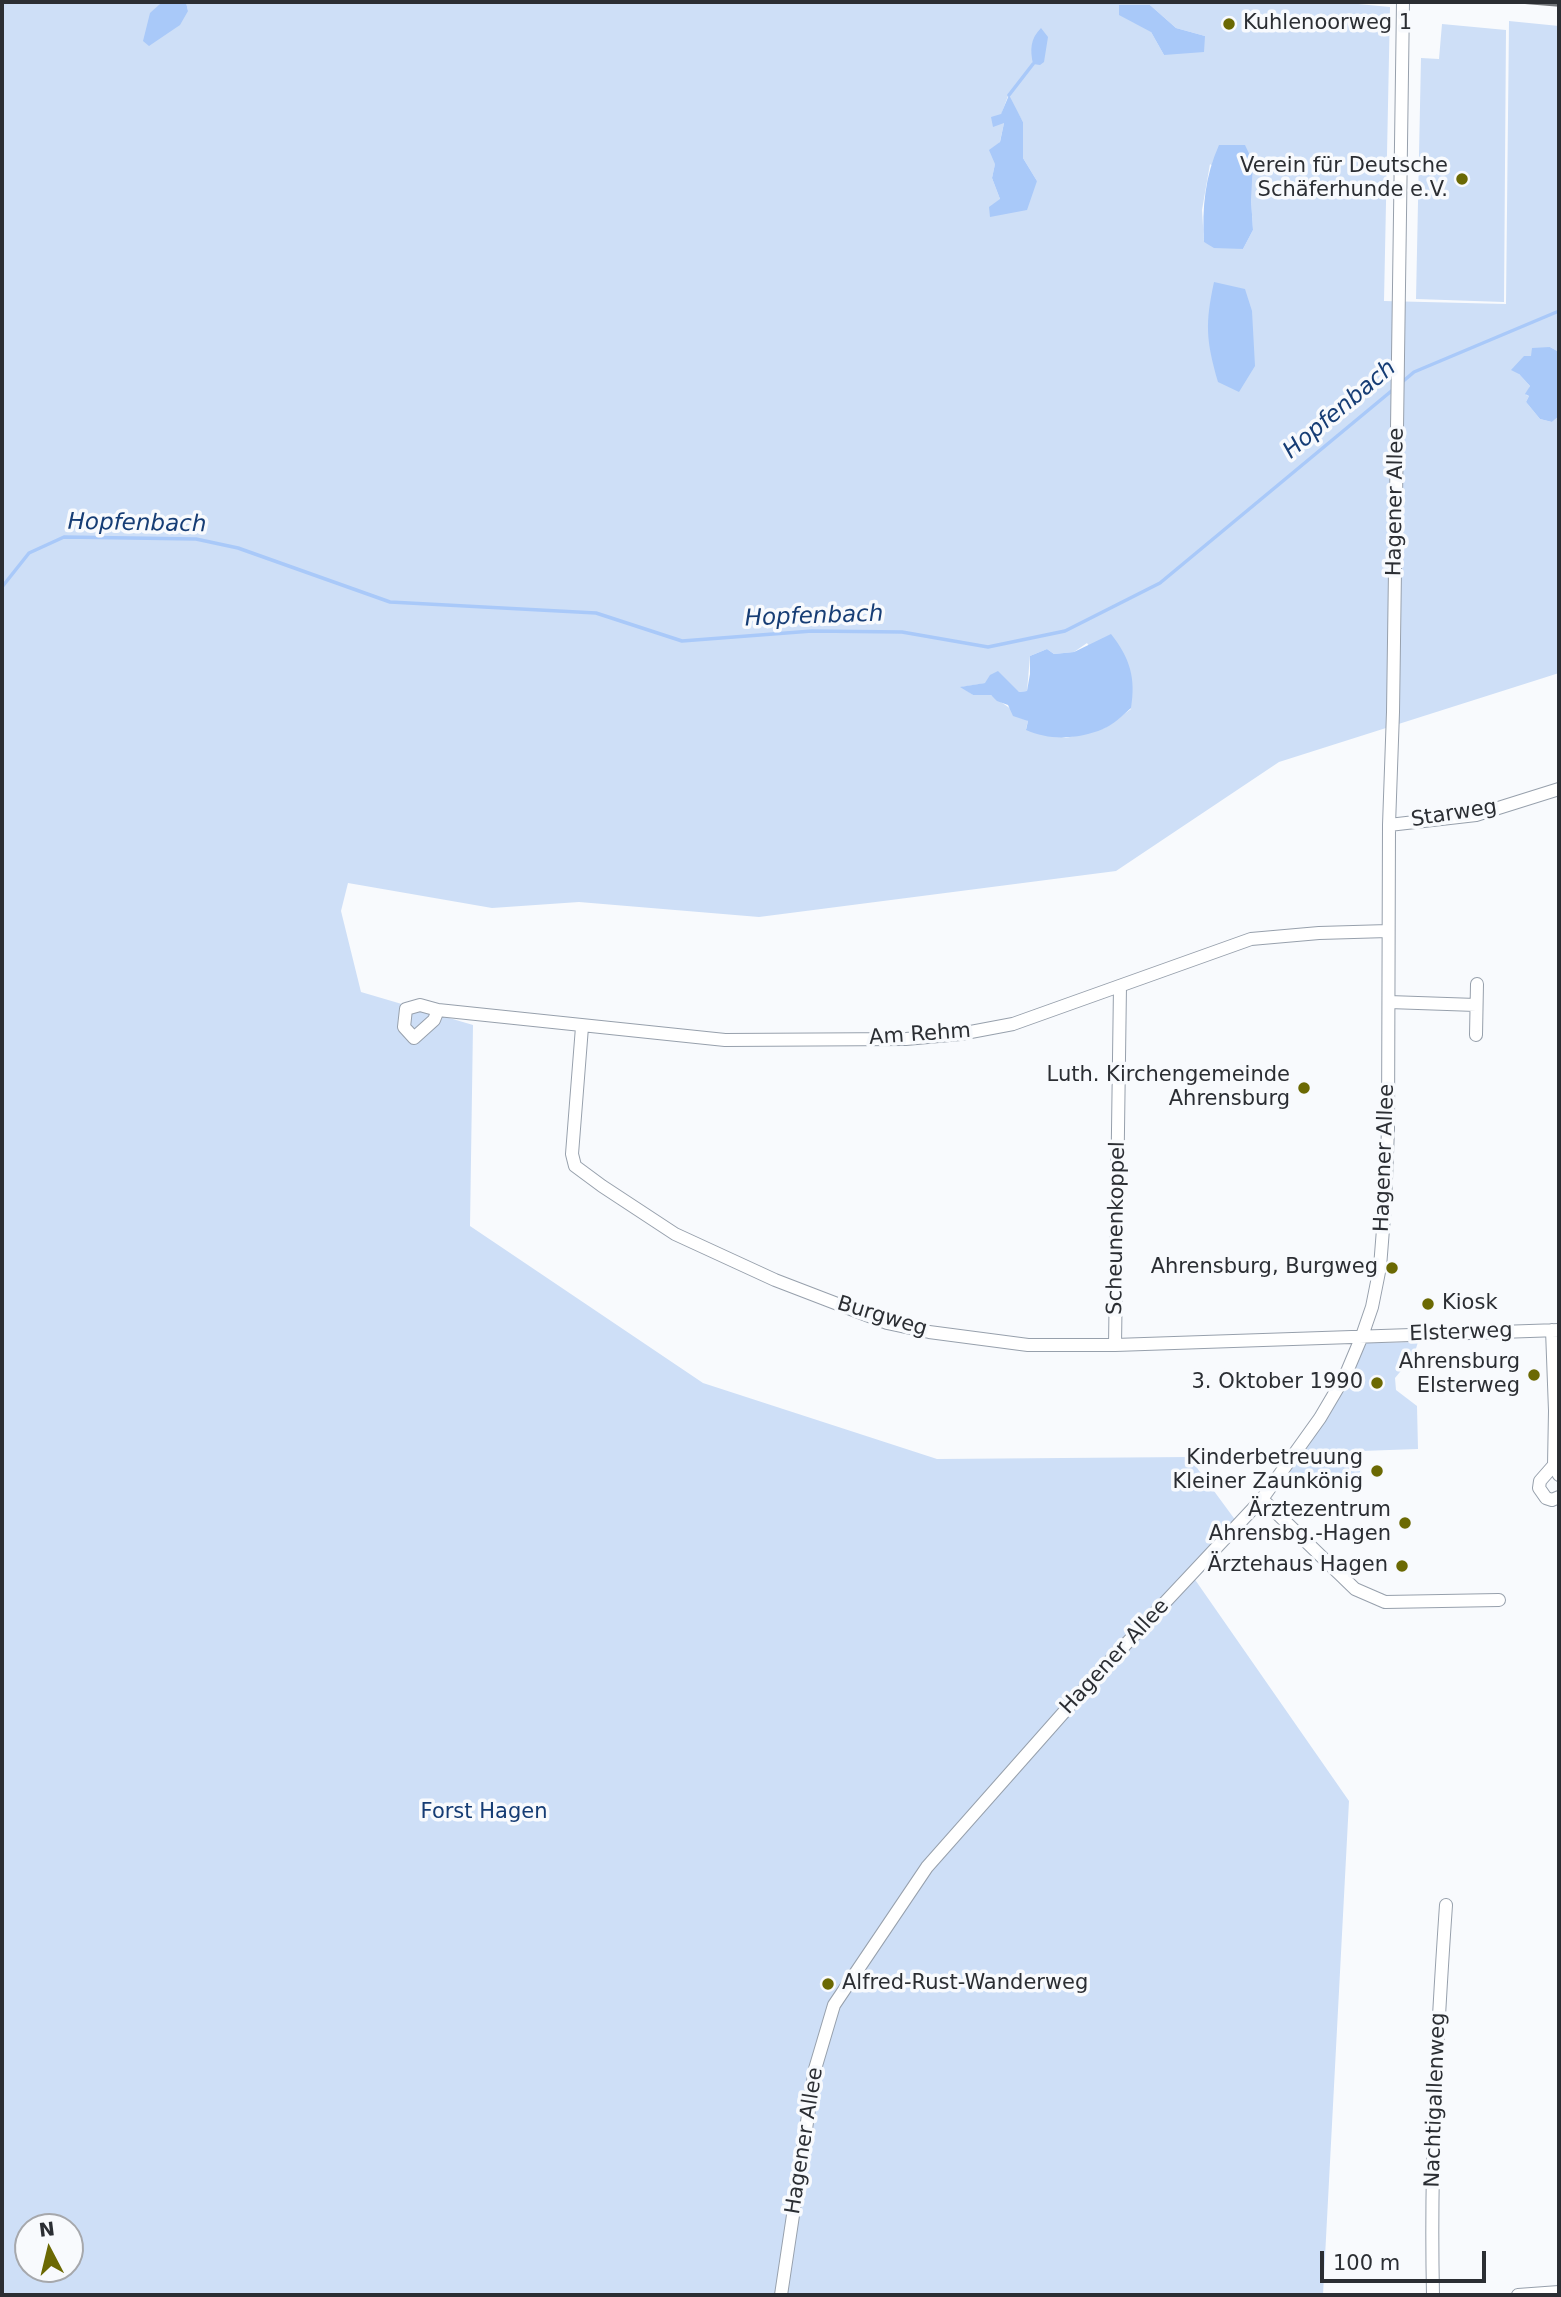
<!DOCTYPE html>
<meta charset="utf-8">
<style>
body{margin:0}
#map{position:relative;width:1561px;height:2297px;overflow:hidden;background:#f8fafd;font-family:"DejaVu Sans",sans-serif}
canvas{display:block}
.frame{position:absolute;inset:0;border:4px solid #2b2e33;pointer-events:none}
.north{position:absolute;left:14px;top:2213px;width:70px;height:70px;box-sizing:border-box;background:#f8fafd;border:2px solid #a6a8ac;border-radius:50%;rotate:353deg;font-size:19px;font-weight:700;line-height:28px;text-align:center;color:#2b2e33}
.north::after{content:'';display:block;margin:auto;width:24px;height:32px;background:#6b6903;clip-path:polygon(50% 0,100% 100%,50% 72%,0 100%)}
.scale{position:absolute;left:1320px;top:2251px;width:166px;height:32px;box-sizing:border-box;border:4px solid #2b2e33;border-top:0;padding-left:9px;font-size:21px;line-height:24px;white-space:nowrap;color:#2b2e33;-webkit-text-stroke:5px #f8fafd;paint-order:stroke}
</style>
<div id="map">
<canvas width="1561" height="2297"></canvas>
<div class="frame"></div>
<div class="north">N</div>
<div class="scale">100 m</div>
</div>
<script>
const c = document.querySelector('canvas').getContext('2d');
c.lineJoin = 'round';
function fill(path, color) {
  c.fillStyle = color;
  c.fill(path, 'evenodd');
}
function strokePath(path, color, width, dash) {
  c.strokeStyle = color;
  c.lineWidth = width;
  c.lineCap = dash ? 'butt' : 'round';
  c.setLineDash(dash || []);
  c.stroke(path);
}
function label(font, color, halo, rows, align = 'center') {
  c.font = font + ' "DejaVu Sans",sans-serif';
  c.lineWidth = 7;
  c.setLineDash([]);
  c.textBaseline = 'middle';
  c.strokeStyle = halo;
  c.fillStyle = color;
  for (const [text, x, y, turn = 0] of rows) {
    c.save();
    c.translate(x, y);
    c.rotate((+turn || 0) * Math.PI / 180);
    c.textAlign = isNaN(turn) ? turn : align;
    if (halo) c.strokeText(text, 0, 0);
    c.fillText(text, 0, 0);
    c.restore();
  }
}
fill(new Path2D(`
 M2,2H162L150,14L188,11L186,2H1337L1390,7L1384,301L1506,304L1509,21L1559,26V352L1550,347L1531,356L1519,374L1530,386L1526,395L1529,396L1526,402L1540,419L1552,422L1559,416V673L1279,762L1116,871L759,917L579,902L492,908L348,883L341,911L361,992L473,1025L470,1226L703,1383L937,1459L1189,1457L1236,1521L1189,1571L1349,1801L1323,2295H2ZM1150,5L1176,28L1205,36L1164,55L1151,32ZM1008,96L1023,122V158L1037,181L1000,199L992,178L1004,123L1001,115ZM1210,164L1251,199L1253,230L1243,249L1204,242L1202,210ZM1087,643L1131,709L1105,728L1066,738L1026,729L1028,721L991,695H973L962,687L986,683L1019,692L1027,691L1030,656L1047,649L1054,654L1074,652ZM28,2227H70V2269H28Z
 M1442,24L1506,30L1504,302L1416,299L1421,58L1439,59Z
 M1418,1342L1414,1355L1395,1378L1396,1390L1417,1406L1418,1449L1361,1451L1360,1476L1284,1477L1354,1368L1366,1343Z`), '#cedff7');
fill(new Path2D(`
 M162,2H186L188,11L180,25L149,46L143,41L150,13Z
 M1119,5H1150L1176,28L1205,36L1204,52L1164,55L1151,32L1119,15Z
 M1041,28L1048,37L1044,62L1040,65L1033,64C1030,50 1030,39 1041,28Z
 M1009,95L1023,122V158L1037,181L1027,210L990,217L989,207L1000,199L992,178L995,164L989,150L1000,142L1004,123L993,127L991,117L1001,114Z
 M1219,145H1245L1253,162L1251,199L1253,230L1243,249L1214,248L1204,242C1202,208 1205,176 1219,145Z
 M1214,282L1245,289L1252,311L1255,366L1239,392L1218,382C1206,340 1205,324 1214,282Z
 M1550,347L1559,352V416L1552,422L1540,419L1526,402L1529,396L1525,394L1530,386L1519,374L1511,370L1524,356H1531L1532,348Z
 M1111,634C1130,658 1136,678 1131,708C1123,715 1113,725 1103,729C1079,739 1050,741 1026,730L1028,721L1013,716L1008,705L997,701L991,695H973L960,687L985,683L990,675L998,671L1019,692L1027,691L1030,674V656L1047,649L1054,654L1074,652Z`), '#a9c9f9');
strokePath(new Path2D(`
 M1009,95L1033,64
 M1401,383L1414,372L1559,311
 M2,587L29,553L64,537L196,539L238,548L390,602L596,613L682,641L812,631L902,632L988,647L1065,631L1160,583L1395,388`), '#a9c9f9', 3.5);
const minor = new Path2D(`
 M1389,825L1476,815L1559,789
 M1389,1002L1476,1005
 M438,1010L434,1020L414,1038L404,1027L406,1009L420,1005L438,1010L725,1040L906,1039L960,1034L1013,1024L1251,939L1319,933L1388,931
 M582,1027L572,1154L575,1166L602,1186L675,1234L775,1280L887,1323L929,1332L1028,1345H1115L1559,1330
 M1476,1035L1477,984
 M1552,1330L1555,1411L1554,1465L1559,1475
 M1115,1345L1120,986
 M1554,1465L1540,1481L1539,1488L1546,1498L1552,1500L1559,1497
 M1262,1499L1355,1589L1385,1602L1499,1600
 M781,2295L815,2069L834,2005L927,1867L1095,1677L1262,1499L1320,1418L1346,1374L1362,1336L1372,1307L1380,1267L1385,1204L1388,1129L1389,825L1393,712L1403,2
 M1433,2295C1430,2165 1437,2035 1446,1905
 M1518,2295L1559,2292`);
strokePath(minor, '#97a0ac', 14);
strokePath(minor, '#fff', 12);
strokePath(new Path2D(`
 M1522,2L1559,5`), '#73767a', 3.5);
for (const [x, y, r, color] of [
 [1229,24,7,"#6b6903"],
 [1462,179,7,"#6b6903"],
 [1304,1088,7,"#6b6903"],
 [1392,1268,7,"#6b6903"],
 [1428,1304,7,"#6b6903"],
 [1534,1375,7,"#6b6903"],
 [1377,1383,7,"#6b6903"],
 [1377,1471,7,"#6b6903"],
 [1405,1523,7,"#6b6903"],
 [1402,1566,7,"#6b6903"],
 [828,1984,7,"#6b6903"]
]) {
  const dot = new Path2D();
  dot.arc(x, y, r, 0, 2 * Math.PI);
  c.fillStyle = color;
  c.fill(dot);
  strokePath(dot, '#f8fafd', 2.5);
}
label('21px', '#2b2e33', '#f8fafd', [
 ["Kuhlenoorweg 1",1243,24,"left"],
 ["Verein für Deutsche",1448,167],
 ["Schäferhunde e.V.",1448,191],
 ["Luth. Kirchengemeinde",1290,1076],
 ["Ahrensburg",1290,1100],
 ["Ahrensburg, Burgweg",1378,1268],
 ["Kiosk",1442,1304,"left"],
 ["Ahrensburg",1520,1363],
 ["Elsterweg",1520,1387],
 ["3. Oktober 1990",1363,1383],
 ["Kinderbetreuung",1363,1459],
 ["Kleiner Zaunkönig",1363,1483],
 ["Ärztezentrum",1391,1511],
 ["Ahrensbg.-Hagen",1391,1535],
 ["Ärztehaus Hagen",1388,1566],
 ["Alfred-Rust-Wanderweg",842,1984,"left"]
], 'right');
label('21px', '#2b2e33', '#f8fafd', [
 ["Hagener Allee",1396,502,-89],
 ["Starweg",1454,814,-9],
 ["Am Rehm",920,1035,-4],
 ["Hagener Allee",1385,1158,-88],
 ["Scheunenkoppel",1117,1228,-89],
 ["Burgweg",882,1317,17],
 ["Elsterweg",1461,1333,-2],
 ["Hagener Allee",1115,1657,-47],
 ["Nachtigallenweg",1436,2100,-88],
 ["Hagener Allee",805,2141,-81]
]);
label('21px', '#153c74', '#f8fafd', [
 ["Forst Hagen",484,1813]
]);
label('italic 23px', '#163d75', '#f8fafd', [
 ["Hopfenbach",1340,410,-40],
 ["Hopfenbach",137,524,1],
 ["Hopfenbach",814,617,-2]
]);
</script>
